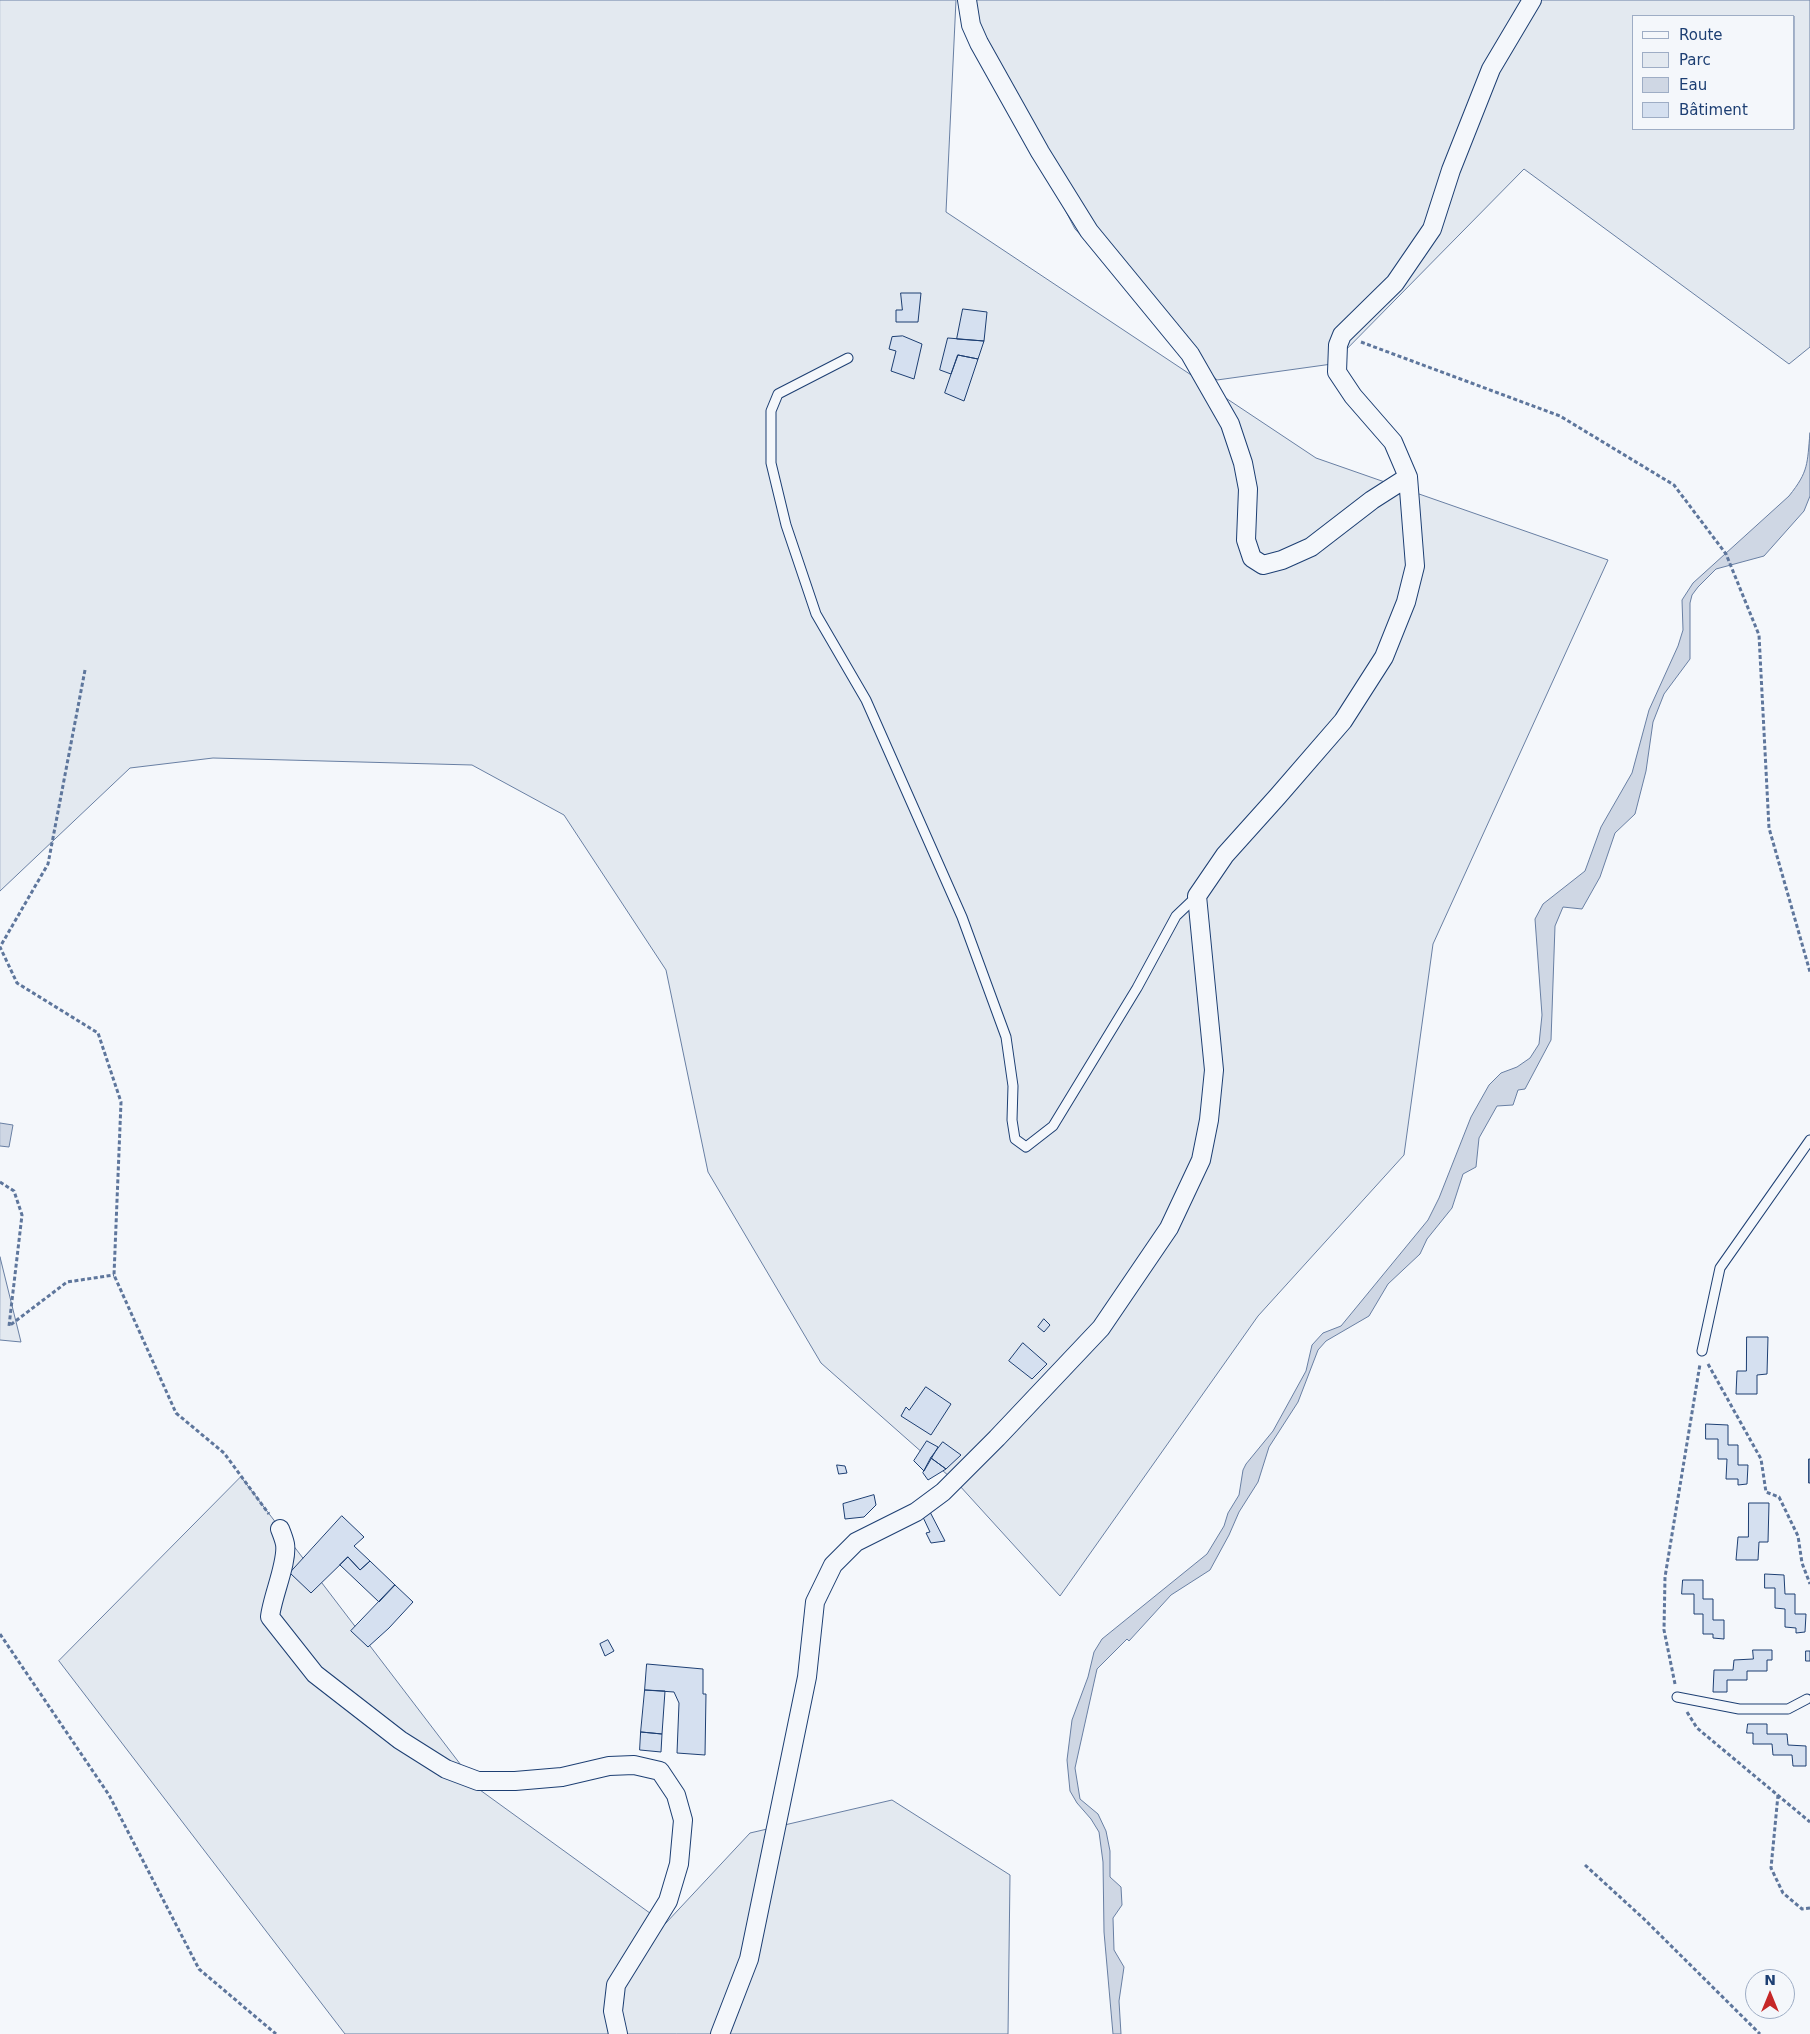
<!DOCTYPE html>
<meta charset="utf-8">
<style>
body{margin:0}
#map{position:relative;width:1810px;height:2034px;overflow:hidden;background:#f4f7fb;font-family:"DejaVu Sans",sans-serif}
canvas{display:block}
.legend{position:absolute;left:1632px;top:15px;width:162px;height:115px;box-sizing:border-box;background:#f4f7fb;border:1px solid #9eadc5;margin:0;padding:6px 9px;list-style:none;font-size:15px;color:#1d3f73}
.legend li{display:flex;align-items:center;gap:10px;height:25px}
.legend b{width:25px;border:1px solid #9eadc5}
.north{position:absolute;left:1745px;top:1969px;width:50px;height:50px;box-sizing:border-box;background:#f4f7fb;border:1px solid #9eadc5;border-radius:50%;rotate:0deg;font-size:14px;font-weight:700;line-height:20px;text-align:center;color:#1d3f73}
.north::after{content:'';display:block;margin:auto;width:18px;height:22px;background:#c62828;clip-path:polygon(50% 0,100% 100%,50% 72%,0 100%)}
</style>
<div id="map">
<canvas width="1810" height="2034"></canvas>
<ul class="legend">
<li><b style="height:6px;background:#f4f7fb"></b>Route</li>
<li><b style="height:14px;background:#e3e9f0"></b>Parc</li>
<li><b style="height:14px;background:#cfd7e4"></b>Eau</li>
<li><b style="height:14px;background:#d5e0f0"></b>Bâtiment</li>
</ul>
<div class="north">N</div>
</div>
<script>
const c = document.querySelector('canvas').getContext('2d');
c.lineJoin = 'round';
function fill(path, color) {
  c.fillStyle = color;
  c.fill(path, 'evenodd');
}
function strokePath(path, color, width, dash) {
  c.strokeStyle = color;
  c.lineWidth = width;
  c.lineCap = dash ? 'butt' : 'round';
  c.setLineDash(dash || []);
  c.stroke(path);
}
const green = new Path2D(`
 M0,0H956L946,212L1316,458L1608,560L1433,944L1404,1155L1258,1316L1060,1596L959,1485L821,1363L708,1172L666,970L564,815L472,765L213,758L130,768L0,891Z
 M960,0H1810V347L1789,364L1524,169L1332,364L1217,380L1075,229L960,8ZM1634,16H1794V129H1634Z
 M0,1257L21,1342L0,1340Z
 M241,1477L480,1790L665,1924L750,1833L892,1800L1010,1875L1008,2034H345L59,1661Z`);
fill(green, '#e3e9f0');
strokePath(green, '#687fa3', 1);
const water = new Path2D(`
 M1810,433V496L1804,511L1764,556L1716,569L1698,587L1692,595L1690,603V659L1664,694L1653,722L1646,771L1635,814L1615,833L1600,877L1582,909L1563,907L1555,926L1551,1040L1525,1089L1518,1090L1513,1105L1497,1106L1479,1138L1476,1167L1463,1174L1452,1208L1427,1239L1420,1254L1388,1284L1369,1316L1326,1341L1318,1350L1298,1402L1269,1447L1258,1482L1239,1512L1229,1535L1210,1570L1171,1595L1129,1641L1127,1639L1097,1669L1075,1768L1080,1799L1098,1814L1106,1831L1110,1851V1877L1121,1887L1122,1905L1113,1918L1114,1950L1124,1967L1119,2001L1121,2034H1113L1104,1932L1103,1862L1099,1832L1091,1819L1077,1803L1070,1791L1067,1760L1072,1720L1088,1677L1094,1652L1102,1639L1207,1554L1224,1526L1228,1513L1239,1495L1243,1470L1246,1464L1273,1431L1306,1371L1312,1345L1323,1333L1341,1326L1428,1220L1439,1198L1471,1117L1489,1085L1501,1073L1517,1067L1530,1058L1539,1044L1542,1015L1535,919L1543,904L1585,871L1601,827L1632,773L1649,710L1678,646L1683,630L1682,600L1693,583L1789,496C1809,471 1807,464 1810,433Z
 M0,1123L13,1125L9,1147L0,1146Z`);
fill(water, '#cfd7e4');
strokePath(water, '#687fa3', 1);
const building = new Path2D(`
 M901,293H921L918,322H896V310H902Z
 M963,309L987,312L984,341L957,339Z
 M903,336L922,344L914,379L891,371L896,351L889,349L892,337Z
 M948,338L984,341L978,359L958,355L951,374L940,370Z
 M958,355L978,359L964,401L945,393Z
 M1044,1319L1050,1325L1044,1332L1038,1327Z
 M1747,1337H1768L1767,1374L1757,1375V1394H1736L1737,1371H1746Z
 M1023,1343L1047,1364L1032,1379L1009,1361Z
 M926,1387L951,1404L931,1435L901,1416L906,1407L909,1410Z
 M1706,1424L1728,1425V1445H1738V1465H1748L1747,1484L1738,1485V1479H1726L1727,1459H1718V1439H1706Z
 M927,1441L938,1447L924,1471L914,1461Z
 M943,1442L961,1455L946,1469L931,1458Z
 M931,1458L946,1469L928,1480L923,1473Z
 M1809,1459H1810V1483H1809Z
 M837,1465L845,1466L847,1473L839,1474Z
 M874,1495L876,1505L864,1517L845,1519L843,1504Z
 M1749,1503H1769L1768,1542H1759L1758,1560H1736L1738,1537H1748Z
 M929,1510L945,1541L931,1543L926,1533L930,1532L921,1513Z
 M342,1516L364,1537L354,1546L370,1561L360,1570L348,1557L311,1593L290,1573Z
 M348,1557L360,1570L370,1561L395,1585L379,1602L340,1565Z
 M1765,1574L1784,1575L1785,1594H1795V1614H1806L1805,1632L1796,1633V1628L1785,1627V1609L1775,1608V1588H1765Z
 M1683,1580H1703V1599H1713V1620H1724V1639L1713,1638V1634H1703V1614H1694V1594H1682Z
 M395,1585L413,1602L389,1628L368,1647L351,1631Z
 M608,1640L614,1651L605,1656L600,1644Z
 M1753,1650H1772V1660H1767V1671H1747V1680H1727V1692H1713L1714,1670H1733L1734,1660L1753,1659Z
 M1806,1651H1810V1661H1806Z
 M647,1664L703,1669V1694H706L705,1755L677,1753L679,1703L674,1692L645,1690Z
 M645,1690L665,1691L662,1734L641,1732Z
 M1748,1724H1767V1734H1787L1788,1745L1806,1746V1766H1793L1792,1755H1773L1772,1744H1753V1733H1747Z
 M641,1732L662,1734L661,1752L640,1750Z`);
fill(building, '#d5e0f0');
strokePath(building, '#1d3f73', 1);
const service = new Path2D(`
 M848,358L778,394L771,411V463L786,525L816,614L866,700L962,917L1006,1037L1013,1086L1012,1120L1015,1139L1026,1147L1053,1126L1137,988L1176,916L1197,896
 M1702,1351L1720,1268L1810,1140
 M1677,1697L1739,1709H1788L1807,1699`);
const minor = new Path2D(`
 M967,0L971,25L979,43L1040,152L1089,231L1190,354L1230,424L1243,463L1248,489L1246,540L1252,558L1263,565L1282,560L1311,547L1372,500L1408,477
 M280,1529C282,1534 284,1539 285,1544C288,1562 272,1597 270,1617L315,1674L400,1740L446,1769L478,1781H515L562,1777L609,1766L634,1765L660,1771L676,1795L683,1820L679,1864L668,1901L616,1985L613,2011L618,2034
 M720,2034L749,1959L807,1677L815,1602L833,1565L856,1542L916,1512L943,1492L997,1438L1101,1328L1169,1228L1201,1160L1209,1120L1214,1070L1197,896L1225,855L1278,796L1343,721L1384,657L1406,602L1415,566L1408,477L1393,442L1353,396L1337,372L1338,345L1342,335L1395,283L1432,229L1451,170L1491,69L1532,0`);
strokePath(service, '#1d3f73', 11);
strokePath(minor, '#1d3f73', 20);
strokePath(new Path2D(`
 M1361,342L1560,416L1674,485L1726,554L1759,635L1769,828L1810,972
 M85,670L48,864L0,947L17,983L98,1033L121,1102L114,1275L176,1413L224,1453L269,1514
 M0,1182L14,1191L22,1215L9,1326L67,1282L114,1275
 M1708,1364L1761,1459L1766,1492L1779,1497L1798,1536L1802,1563L1810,1584
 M0,1634L109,1795L199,1969L276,2034
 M1675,1684L1664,1630L1665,1577L1700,1364
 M1687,1712L1697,1728L1810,1822
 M1778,1795L1771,1868L1783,1893L1802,1909L1810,1908
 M1585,1865L1644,1919L1760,2034`), '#5e769c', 3, [4, 2.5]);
strokePath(service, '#f4f7fb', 9);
strokePath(minor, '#f4f7fb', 18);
</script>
